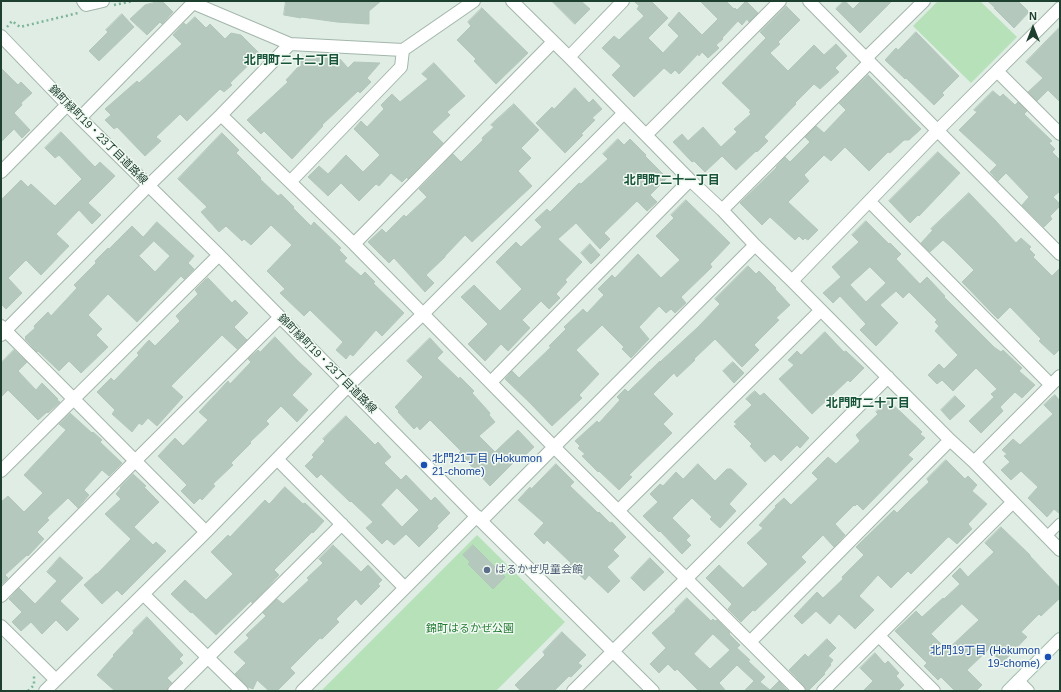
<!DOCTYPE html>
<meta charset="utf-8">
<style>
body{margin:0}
#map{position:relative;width:1061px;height:692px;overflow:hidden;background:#e0ede5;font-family:Arial,sans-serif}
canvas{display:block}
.frame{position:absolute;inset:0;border:2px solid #1e4030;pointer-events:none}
.north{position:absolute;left:1013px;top:8px;width:40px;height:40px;-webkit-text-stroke:3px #f1f9f3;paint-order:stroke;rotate:0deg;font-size:11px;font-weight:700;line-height:16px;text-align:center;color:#1e4030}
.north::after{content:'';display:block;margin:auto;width:14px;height:18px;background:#1e4030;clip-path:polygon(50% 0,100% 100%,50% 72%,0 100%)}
</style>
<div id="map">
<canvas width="1061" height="692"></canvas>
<div class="frame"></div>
<div class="north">N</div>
</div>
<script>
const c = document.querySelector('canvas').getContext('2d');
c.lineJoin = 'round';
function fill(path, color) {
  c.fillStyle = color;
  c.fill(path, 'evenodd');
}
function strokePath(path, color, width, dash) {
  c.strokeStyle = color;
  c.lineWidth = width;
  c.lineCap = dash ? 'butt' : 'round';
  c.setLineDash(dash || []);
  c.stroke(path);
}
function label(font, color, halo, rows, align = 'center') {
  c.font = font + ' Arial,"Noto Sans JP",sans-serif';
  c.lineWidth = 3;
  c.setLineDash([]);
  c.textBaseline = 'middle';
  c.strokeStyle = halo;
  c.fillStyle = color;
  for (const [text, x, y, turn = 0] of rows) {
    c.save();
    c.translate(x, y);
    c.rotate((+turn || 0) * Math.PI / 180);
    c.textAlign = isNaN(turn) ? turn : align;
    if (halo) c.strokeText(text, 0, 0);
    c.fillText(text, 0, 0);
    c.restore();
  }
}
fill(new Path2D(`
 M938,1H980L1017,37L971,83L913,26Z
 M477,535L565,622L496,691H321Z`), '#b6e1b9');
const building = new Path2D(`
 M162,1L173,12L162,24L160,22L147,35L130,19L145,5Z
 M286,1H381L369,11V24L337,22L301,17V18L284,15Z
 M552,1H581L590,9L575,24Z
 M634,1H651L668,18L648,38L663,53L679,36L668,25L679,12L702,35L718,19L700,1H726L734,9L735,8L737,10L746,1L758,13L749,22L747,19L742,25L738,21L722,38L723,39L716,45L719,48L708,58L702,52L699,56L698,54L679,74L675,70L671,74L664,68L634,97L612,75L621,66L602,48L614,36L619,40L644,16L637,9L639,6Z
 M844,1H845L853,9L861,1H892L860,33L836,9Z
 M988,1H1018L1029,12L1014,28L994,8H995Z
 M786,6L800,20L778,42L780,44L770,53L788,71L814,45L824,55L836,44L847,56L835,68L839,72L820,89L814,84L795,103L796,104L764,137L768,141L757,152L756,151L736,170L722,156L705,172L694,161L692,162L673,142L682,134L688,141L703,127L721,147L737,132L734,129L751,114L749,112L751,111L722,83L766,38L760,32Z
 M482,8L528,53L496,84L474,61L476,59L457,40L471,26L468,22Z
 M122,14L134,27L99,61L89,51L108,32L106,30Z
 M195,17L206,28L210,24L225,39L231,33L241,35L260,54L230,83L232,85L224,92L220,89L187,121L180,114L156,137L161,141L145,156L117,127L114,129L105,120L111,115L105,109L137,81L139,83L182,44L173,35L184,23L186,25Z
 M1060,27V102L1048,90L1037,101L1028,92L1043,78L1026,62Z
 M916,32L959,76L942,93L944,95L934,105L906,78L905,79L885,60L896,48L898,50Z
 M306,55L309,58L327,57L333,65L340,59L348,68L354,62L380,63L367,78L371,82L360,93L358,91L322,125L323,126L292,159L264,131L261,134L247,120L288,82L286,80L300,65L297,62Z
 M434,63L465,96L447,112L450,115L432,132L443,143L408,179L407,177L402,182L391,173L379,186L376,184L359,201L341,183L328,196L308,177L319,166L328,174L346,155L363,172L380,155L354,129L361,121L367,127L384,109L381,105L392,94L400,102L428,79L422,74Z
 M1,68L18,85L21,82L32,93L21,103L22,105L14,113L30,130L22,138L14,129L1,142Z
 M868,75L921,129L909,140H904L890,153L888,152L869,171L845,147L831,161L824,155L804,175L809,181L788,202L818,230L808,240L805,238L803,240L799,236L795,240L770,217L762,225L740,203L777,167H776L785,157L790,162L810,142L805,137L816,126L824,133L846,110L839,103Z
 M575,88L589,103L593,99L602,109L592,118L595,120L581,134L583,135L565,153L536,123L552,107L554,109Z
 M993,91L1000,97L1003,94L1015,105L1018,102L1027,111L1024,114L1052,141L1049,143L1055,149L1052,152L1060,160V191L1053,197L1060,204V206L1050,216L1052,219L1044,227L1022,205L1029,197L1006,173L998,181L990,172L997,165L959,130L977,112L974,110Z
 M514,104L539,130L521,148L531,158L518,171L532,186L472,242L465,235L445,256V257L426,275L434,283L425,292L394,258L389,263L368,242L382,229L386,233L404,215L406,217L427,197L419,189L453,154L461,162L483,140L482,138L494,127L491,125Z
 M61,132L95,167L100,162L115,176L88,203L101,215L92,224L79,210L56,234L69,246L41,275L26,260L8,278L22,293L6,309L1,304V200L21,180L28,187L31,184L55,206L82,179L59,155L55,158L45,148Z
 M222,133L239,150L236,153L261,178L260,179L278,196L281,194L294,207L293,208L311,226L314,222L341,248L339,250L347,258L344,261L361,276L365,272L375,282L373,283L404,313L382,336L376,330L353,356L350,354L346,359L336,350L343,342L310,310L304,316L280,293L285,289L267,271L292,245L271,225L251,245L244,239L242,241L226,226L219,232L201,212L207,207L178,179Z
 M618,139L624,145L630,139L646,155L645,156L667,178L650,195L657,202L647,211L637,201L604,233L610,239L600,249L576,223L558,239L582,262L565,280L567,282L556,294L560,298L549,309L541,301L522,320L530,328L508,351L501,344L485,361L468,344L488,324L461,297L474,285L500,311L522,289L496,262L516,242L521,247L542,227L535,220L547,209L550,212L579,183L581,184L608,159L603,154Z
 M938,152L960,173L919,216L918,215L910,223L889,201Z
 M969,193L995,220L1016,243L1021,238L1031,247L1029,249L1035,255L1033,257L1052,276L1060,268V349L1054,355L1039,341L1041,339L1010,307L998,319L992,313L962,282L974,270L950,246L943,240L930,252L921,243L933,230L931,229Z
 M686,200L730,243L710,264L712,267L681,297L686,303L675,313L671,309L666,313L659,306L639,327L649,339L631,358L622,349L624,347L602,325L576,350L599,374L579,395L582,398L552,426L530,403L505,379L512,371L519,378L551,347L549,346L566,329L564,327L583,309L587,313L604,295L598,289L612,275L615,278L638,254L661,278L680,260L656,236L674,218L671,215Z
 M866,221L889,244L890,243L901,254L896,259L920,284L927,277L945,296L944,297L994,347L1001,352L1003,350L1022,368L1019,371L1035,385L1022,398L1015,392L1000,407L1003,411L981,433L969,421L994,397L991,394L997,389L976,368L953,391L942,380L937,384L928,375L939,364L944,369L958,355L935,331L939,326L935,322L937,320L909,292L903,298L896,291L880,305L898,323L876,346L860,330L866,324L840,296L833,303L823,293L841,277L832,267L859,242L852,235ZM870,267L886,283L866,302L850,285Z
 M157,222L194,256L188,263L194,269L184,279L181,276L137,322L108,294L88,315L102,329L96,335L108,347L81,373L69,361L59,371L38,351L37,352L25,339L26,338L25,337L35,328L34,326L48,312L51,316L77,288L74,285L96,263L95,261L108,248L109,249L132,226L143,237ZM154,241L170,256L155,272L139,256Z
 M590,244L600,255L591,264L581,253Z
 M748,266L756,274L759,271L776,288L775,289L790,305L776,318L779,320L754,345L759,350L742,367L715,339L694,359L695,360L677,377L674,373L653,394L673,414L663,424L672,433L629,475L632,477L619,490L599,471L598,472L582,456L585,454L578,448L580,446L575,441L597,421L599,423L620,400L617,397L625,389L628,392L660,361V362L698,327L720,304L715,299Z
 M208,278L232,303L235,300L248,313L234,327L247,340L237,349L222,335L171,386L183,397L157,426L148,418L142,425L139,423L132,432L112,414L115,410L97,392L111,378L114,381L139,355L137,353L149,340L155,346L180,321L176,316L198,294L195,290L206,279Z
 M825,332L844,352L846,351L864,368L850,382L848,380L812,414L779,379L794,365L788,360L797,351L801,355Z
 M275,337L298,361L312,374L292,395L308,410L297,422L281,406L266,421L269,424L250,442L251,443L231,463L233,465L213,484L215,486L202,500L200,498L194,504L181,491L187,485L158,456L175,438L183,446L208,420L199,412L228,381L230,384L251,362L248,359L258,350L260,352Z
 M430,338L443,352L437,358L459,379L460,377L474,391L472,393L490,413L489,415L495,422L479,436L495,452L518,430L534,447L519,461L517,459L490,486L459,453L461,451L430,420L420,430L417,426L414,429L398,412L399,411L395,407L423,377L407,361Z
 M14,350L27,362L18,371L36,390L42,383L58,399L57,400L60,402L48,413L47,412L38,420L8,390L1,397V363Z
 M733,362L744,373L734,383L723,371Z
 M755,391L760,396L764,393L809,438L800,448L797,445L781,461L774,454L765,462L750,446L752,444L734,426L737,424L734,422L752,405L746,399Z
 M1055,395L1060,401V514L1054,509L1047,517L1028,498L1038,487L1021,471L1011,480L1001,470L1010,462L1004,456L1007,454L1002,450L1013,439L1020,445L1053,414L1044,405Z
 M955,396L965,406L950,420L941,410Z
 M888,400L922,432L920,434L925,438L908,455L913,459L863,510L857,504L855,506L854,505L835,524L845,535L834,547L823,535L801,557L806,562L755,611L753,610L741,622L728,609L732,604L706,578L719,565L743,588L768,564L747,543L763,528L759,525L776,507L775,506L784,498L791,505L818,479L812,473L828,457L836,464L860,441L856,435L878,414L876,412Z
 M70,413L92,433L93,432L102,440L100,442L122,463L109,476L102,470L84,490L89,495L78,508L68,498L47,518L49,520L37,532L44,539L28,556L27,555L5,575L8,578L1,585V502L8,496L24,512L43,493L24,475L66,430L59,424Z
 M346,416L375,445L378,442L391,457L384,463L401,480L406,475L431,501L435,497L450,513L437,526L438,528L419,547L406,534L394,545L387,539L382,544L366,528L373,522L351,501L350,502L321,474L317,478L305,466L314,457L312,455L325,441L323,439ZM397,488L419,510L402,527L381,505Z
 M946,460L965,479L968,476L977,485L972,491L987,504L968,524L972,529L957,544L949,537H948L911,574L908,571L891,588L878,575L859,596L874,610L855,629L839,614L830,624L816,611L802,624L794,616L817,592L823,598L843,579L842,577L864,555L856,547L894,510L897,513L908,502L929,482L927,479Z
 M556,464L574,482L570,486L598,513L599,512L610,523L612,522L626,537L613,550L619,556L607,567L620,581L608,593L589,575L585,580L569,565L571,563L547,540L544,544L534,534L544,523L518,500L530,487L531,489Z
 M698,464L715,481L727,469H731L747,484L729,504L736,511L720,528L710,519L712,517L692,498L672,518L690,536L686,540L691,545L682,554L660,531L659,532L643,516L658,502L650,494L660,484L663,486L676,472L683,479Z
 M133,474L146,486L144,487L159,502L134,527L153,545L156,542L166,551L122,595L117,590L102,604L84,585L96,574H97L131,539L105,514L121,499L116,494L121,488L120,487Z
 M285,487L303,504L305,503L324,521L313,533L312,532L274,570L279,575L267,588L252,603L251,601L216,635L192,612L191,613L171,594L185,580L206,600L233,574L211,552L228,535L230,537L265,500L269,504Z
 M1001,527L1030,555V556L1060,588V598L1041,616L1039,614L1021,632L1027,637L1002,663L989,649L967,670L982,685L976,691H955L941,677L938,680L924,666L927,663L895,631L916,611L922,617L943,598L944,599L960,584L952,576L960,568L968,577L994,552L985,543ZM962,604L979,620L947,650L931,634Z
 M333,545L361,572L368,565L382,580L378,584L380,586L361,605L356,599L336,619L339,622L322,639L320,638L290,668L295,673L277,691H269L257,680L253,689L248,687L235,674L246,663L234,652L249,638L246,635L266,616L263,613L277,599L283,604L309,580L307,578L323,563L319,559Z
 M473,545L505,577L493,589L468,564L470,562L463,555Z
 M60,557L83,578L60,601L79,619L67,631L56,620L42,634L31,622L21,631L12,622L22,612L9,599L19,588L35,604L57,581L47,572Z
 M650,558L664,572L644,591L631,578Z
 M687,598L711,621L713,619L715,621L717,620L730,633L729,634L740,645L737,648L750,660L748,661L765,677L760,682L770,690L779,681L788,691H744L754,681L737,665L719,683L726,691H699L677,669L675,671L668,664L659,673L650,664L666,648L652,633L676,611L675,610ZM713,634L730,650L710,669L694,654Z
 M147,617L183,655L179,659L183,663L167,678L172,683L168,686L167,691H115L97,675L114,656L113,655L134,633L133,631Z
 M562,632L586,655L578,663L582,666L571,677L569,676L554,691H521L515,685L545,655L543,652Z
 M827,639L836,648L828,656L833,660L830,664L831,665L824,673L825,674L808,691H806L804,686L789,670L805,654L808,657Z
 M875,653L885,664L888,661L899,673L896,676L904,685L898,691H863L873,681L860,668Z`);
fill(building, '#b5c8bd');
strokePath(building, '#b2c7ba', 1);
const service = new Path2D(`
 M1047,536L1060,523`);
const minor = new Path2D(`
 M83,1L86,5L103,1
 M192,1L193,3L290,44L403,50L474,1
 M512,1L569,57L690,180L722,210L755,245L792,281L950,440L974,462L1060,550
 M809,1L1060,254
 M1,36L80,118L219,255L481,521L653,691
 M569,57L623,1
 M866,58L924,1
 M997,71L1060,134
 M221,115L354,244L554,447L799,691
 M80,118L193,3
 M646,135L780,1
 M1,172L67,105
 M290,182L401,67L403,50
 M870,202L1051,385
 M722,210L870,62
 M354,244L553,42
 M792,281L938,130L1060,8
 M1,326L206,532
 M1,335L148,186L221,115L290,44
 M491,382L690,180
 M277,459L405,588
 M974,462L1060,376
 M1,471L219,255
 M618,511L821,310
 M481,521L554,447L755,245
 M143,594L242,691
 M1,596L135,461L280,317
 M1,626L56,680
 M879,636L934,691
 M750,642L950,440
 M1018,681L1028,691
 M45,691L206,532L348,386L423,314L624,113
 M174,691L342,524
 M302,691L477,516
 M573,691L686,579L888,377
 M823,691L1013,502`);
const secondary = new Path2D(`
 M1008,691L1060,639`);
strokePath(service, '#a2b6ab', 11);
strokePath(minor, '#a2b6ab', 14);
strokePath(secondary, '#a0bdad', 14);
strokePath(new Path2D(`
 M114,5L133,1
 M7,27L12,21L20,27L78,13
 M28,691L34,685V676`), '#7db598', 2.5, [2, 3]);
strokePath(service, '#fff', 9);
strokePath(minor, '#fff', 12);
strokePath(secondary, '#fff', 12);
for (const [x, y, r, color] of [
 [424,465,4,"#1a4fb4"],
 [487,570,4,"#5c6f8a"],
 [1048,657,4,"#1a4fb4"]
]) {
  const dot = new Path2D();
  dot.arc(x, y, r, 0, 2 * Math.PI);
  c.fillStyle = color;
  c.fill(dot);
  strokePath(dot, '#f1f9f3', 1.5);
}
label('11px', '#1e4030', '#f1f9f3', [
 ["錦町緑町19・23丁目道路線",98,135,45],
 ["錦町緑町19・23丁目道路線",327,364,45]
]);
label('11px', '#164399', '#f1f9f3', [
 ["北門21丁目 (Hokumon",432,459],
 ["21-chome)",432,472],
 ["北門19丁目 (Hokumon",1040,651,"right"],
 ["19-chome)",1040,664,"right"]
], 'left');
label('11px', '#4e5e75', '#f1f9f3', [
 ["はるかぜ児童会館",495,570]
], 'left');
label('11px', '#247c34', '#f1f9f3', [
 ["錦町はるかぜ公園",470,629]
]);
label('bold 12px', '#185439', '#f1f9f3', [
 ["北門町二十二丁目",292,61],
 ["北門町二十一丁目",672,181],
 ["北門町二十丁目",868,404]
]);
</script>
